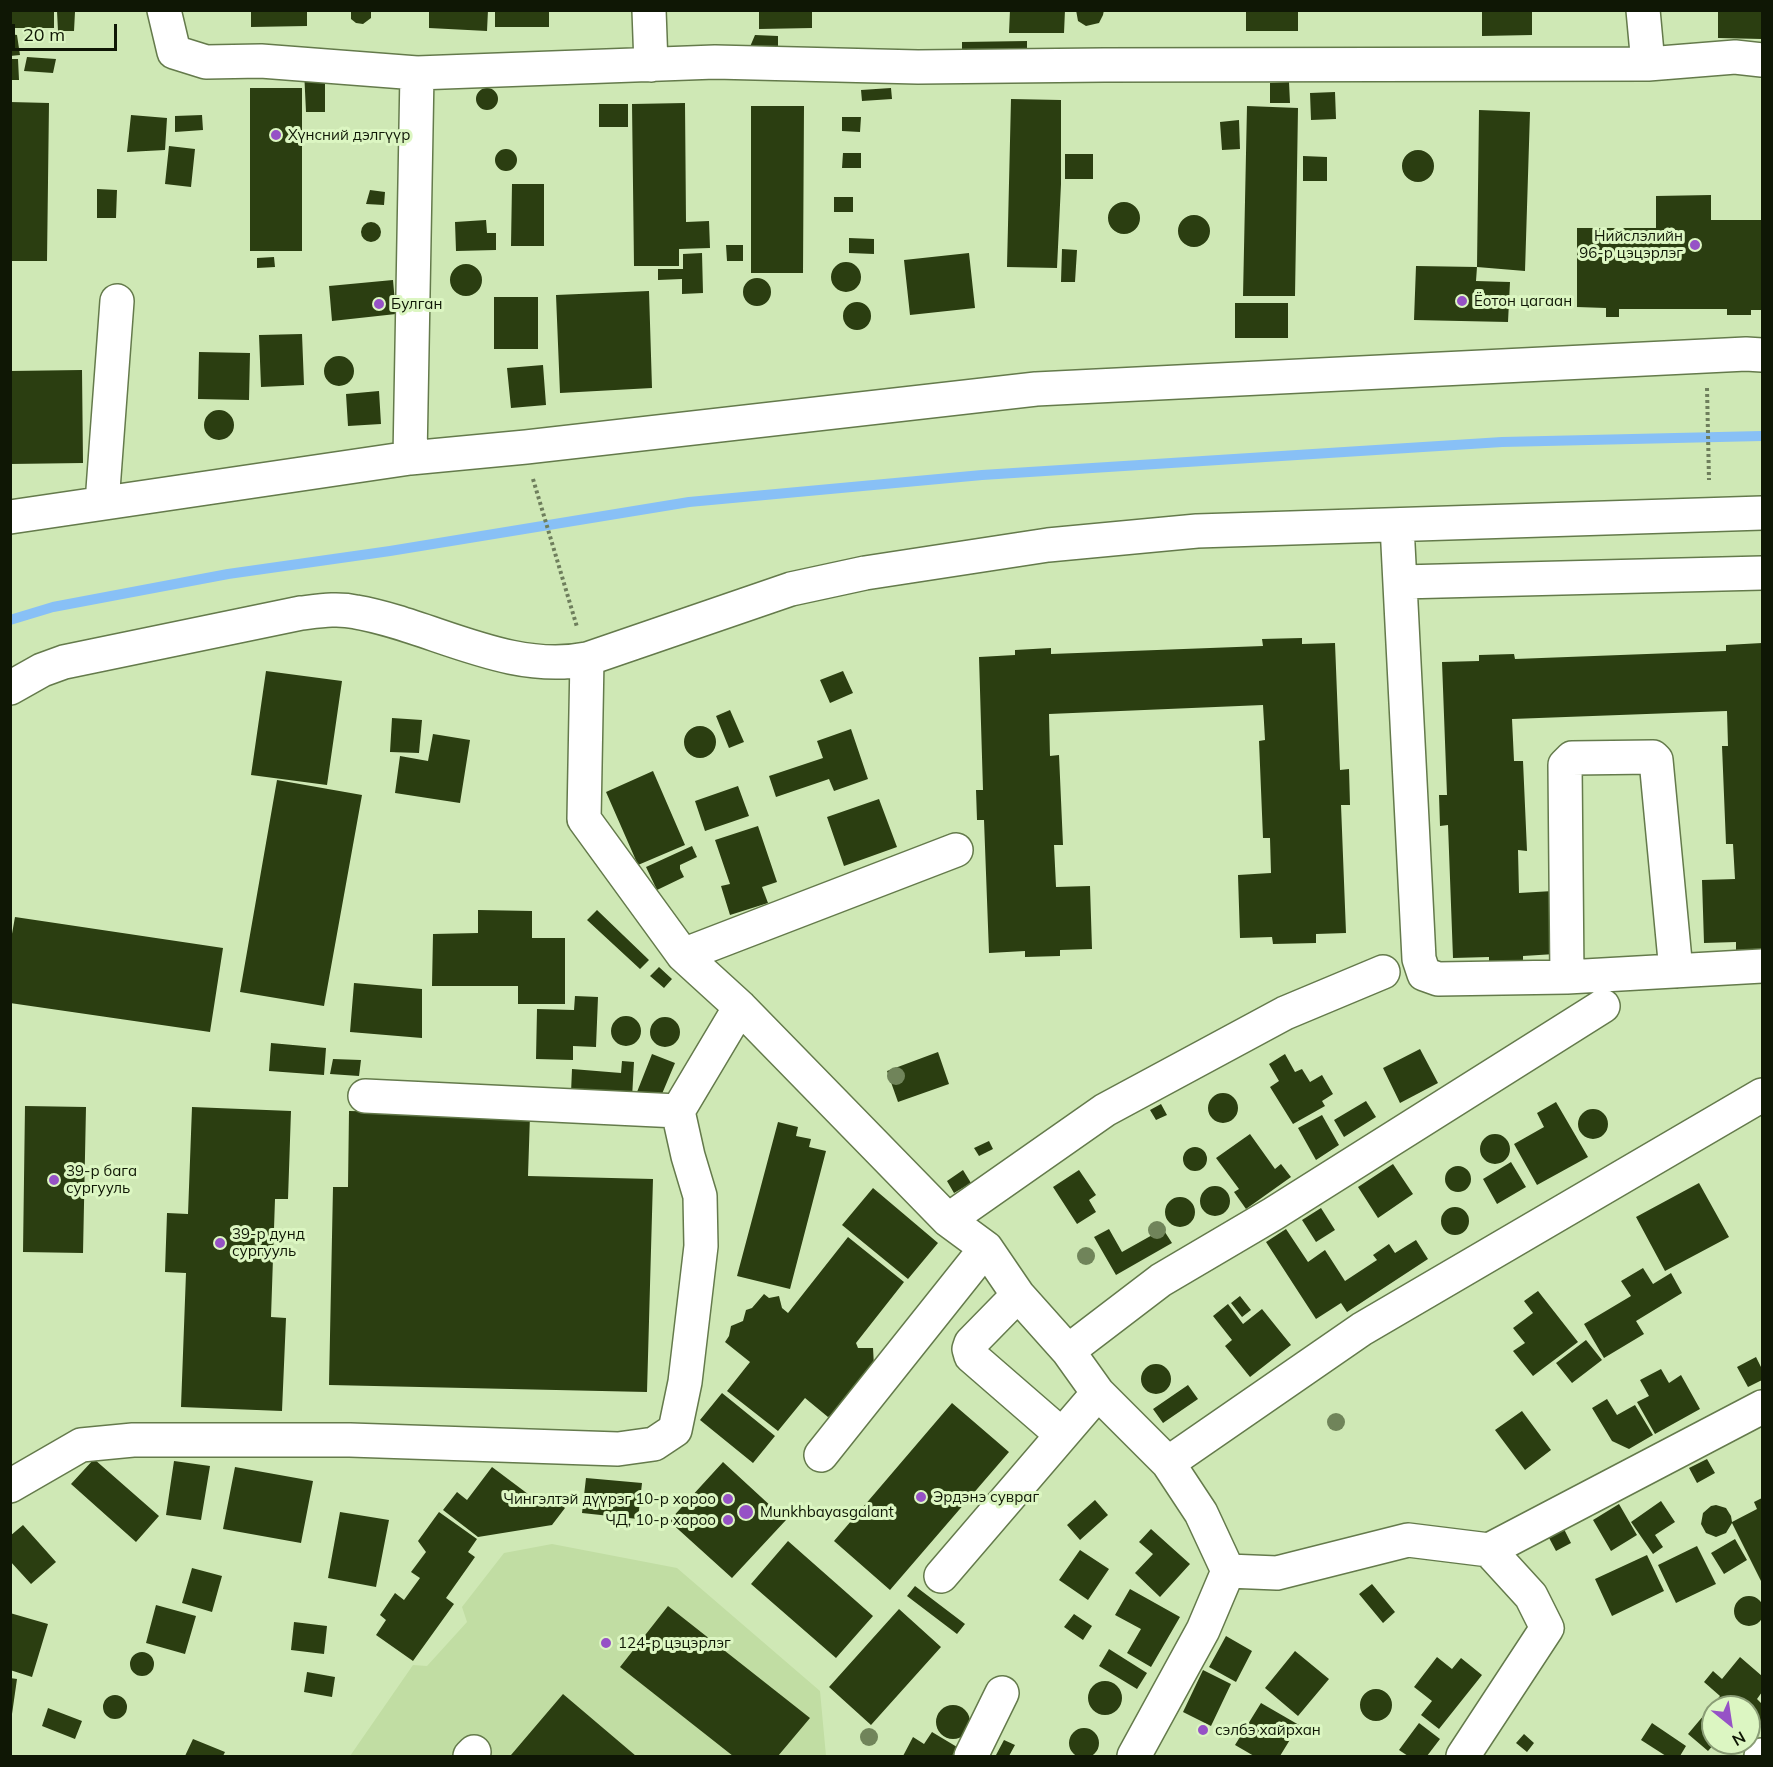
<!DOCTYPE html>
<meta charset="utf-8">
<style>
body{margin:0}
#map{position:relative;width:1773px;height:1767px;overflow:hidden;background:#cfe8b5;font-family:Mulish,sans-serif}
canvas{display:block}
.frame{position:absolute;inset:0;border:12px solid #0f1705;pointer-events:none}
.north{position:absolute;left:1701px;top:1695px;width:60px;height:60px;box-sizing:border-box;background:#dcf6c2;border:2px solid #8a9d76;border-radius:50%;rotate:150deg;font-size:16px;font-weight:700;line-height:24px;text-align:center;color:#0f1705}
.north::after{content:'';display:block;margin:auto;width:21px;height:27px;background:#9652c6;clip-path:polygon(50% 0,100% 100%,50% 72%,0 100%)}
.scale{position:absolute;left:12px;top:24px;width:105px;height:27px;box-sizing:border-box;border:3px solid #0f1705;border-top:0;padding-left:8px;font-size:18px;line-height:21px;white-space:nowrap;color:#0f1705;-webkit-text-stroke:4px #dcf6c2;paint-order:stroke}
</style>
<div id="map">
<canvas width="1773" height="1767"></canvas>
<div class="frame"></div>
<div class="north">N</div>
<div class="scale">20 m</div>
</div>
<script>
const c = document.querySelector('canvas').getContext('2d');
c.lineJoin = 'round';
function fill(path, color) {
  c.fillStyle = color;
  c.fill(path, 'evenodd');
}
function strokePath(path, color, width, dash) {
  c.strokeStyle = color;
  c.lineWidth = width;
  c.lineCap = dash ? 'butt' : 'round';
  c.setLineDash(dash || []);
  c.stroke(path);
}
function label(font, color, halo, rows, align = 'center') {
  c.font = font + ' Mulish,sans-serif';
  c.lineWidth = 6;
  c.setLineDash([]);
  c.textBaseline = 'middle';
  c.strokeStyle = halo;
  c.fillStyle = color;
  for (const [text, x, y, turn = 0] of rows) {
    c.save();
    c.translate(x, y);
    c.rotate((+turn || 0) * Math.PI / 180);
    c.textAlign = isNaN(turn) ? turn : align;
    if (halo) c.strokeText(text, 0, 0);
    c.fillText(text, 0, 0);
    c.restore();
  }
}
fill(new Path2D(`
 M552,1544L677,1568L820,1691L826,1756H350L413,1665L427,1666L467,1622L462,1607L504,1553Z`), '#c1dda3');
strokePath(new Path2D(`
 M10,620L53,607L228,574L390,551L689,502L982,475L1502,442L1762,436`), '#88c0f6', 10);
fill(new Path2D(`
 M10,10H54V28H10Z
 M251,10H307V26L251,27Z
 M351,10H371V18L363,24L356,23L351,19Z
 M429,10H488L487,31L429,28Z
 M495,10H549V27H495Z
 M759,10H812V28L759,29Z
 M1010,10H1065L1064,33H1009Z
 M1076,10H1104L1103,15L1099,23L1086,26L1078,21Z
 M1246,10H1298V31H1246Z
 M1482,10H1532V35L1482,36Z
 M1718,10H1762V39L1718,38Z
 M57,11L75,12L74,31H58Z
 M10,34L17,35L20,55L10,56Z
 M755,35L778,36V50L749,49Z
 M1027,41V56L962,57V42Z
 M27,57L56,59L53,73L24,71Z
 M10,59H18L19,80H10Z
 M304,70L325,71V112H306Z
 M1289,82L1290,103H1270V83Z
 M250,88H302V251H250Z
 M891,88L892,99L862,101L861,90Z
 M476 99a11 11 0 1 1 22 0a11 11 0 1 1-22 0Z
 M1335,92L1336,119L1311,120L1310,93Z
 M1011,99L1061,100V184L1057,268L1007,267Z
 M10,102L49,103L47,261H10Z
 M685,103L686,222L709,221L710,248L679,249V266H634L632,104Z
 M599,104H628V127H599Z
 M751,106H804L803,273H751Z
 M1247,106L1298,108L1295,296H1243Z
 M1479,110L1530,112L1525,271L1477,267Z
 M131,115L167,118L165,150L127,152Z
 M202,115L203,130L175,132V116Z
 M842,117H861L860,132L842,131Z
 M1239,120L1240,149L1222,150L1220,122Z
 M169,146L195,149L191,187L165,184Z
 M495 160a11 11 0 1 1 22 0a11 11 0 1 1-22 0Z
 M1402 166a16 16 0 1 1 32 0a16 16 0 1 1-32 0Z
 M843,153H861V168H842Z
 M1065,154H1093V179H1065Z
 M1303,156L1327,157V181H1303Z
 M512,184H544V246H511Z
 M97,189L117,190L116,218H97Z
 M370,190L385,192L384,205L366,204Z
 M1711,195V220H1762V310H1751V315H1727V309H1619V317H1606V308L1577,307V228H1656V196Z
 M834,197H853V212H834Z
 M1108 218a16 16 0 1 1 32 0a16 16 0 1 1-32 0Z
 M1178 231a16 16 0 1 1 32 0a16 16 0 1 1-32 0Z
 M486,220L487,233H496V250L456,251L455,222Z
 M361 232a10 10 0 1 1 20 0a10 10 0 1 1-20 0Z
 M849,238L874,239V254L849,253Z
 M726,245H743V261H727Z
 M1062,249L1077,250L1075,282H1061Z
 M702,253L703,293L682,294V279L658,280V269H683V254Z
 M969,253L975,308L910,315L904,260Z
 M274,257L275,267L257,268V258Z
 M831 277a15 15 0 1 1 30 0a15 15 0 1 1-30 0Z
 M450 280a16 16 0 1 1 32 0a16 16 0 1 1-32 0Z
 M1416,266L1477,267L1476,281L1510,282L1508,322L1414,320Z
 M743 292a14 14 0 1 1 28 0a14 14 0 1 1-28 0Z
 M393,280L396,314L332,321L329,286Z
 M649,291L652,388L560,393L556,295Z
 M494,297H538V349H494Z
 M843 316a14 14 0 1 1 28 0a14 14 0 1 1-28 0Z
 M1235,303H1288V338H1235Z
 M302,334L304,385L261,387L259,335Z
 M199,352L250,353L249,400L198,399Z
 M324 371a15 15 0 1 1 30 0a15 15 0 1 1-30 0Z
 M543,365L546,405L511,408L507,368Z
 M82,370L83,463L10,464V371Z
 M379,391L381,424L348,426L346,394Z
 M204 425a15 15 0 1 1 30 0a15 15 0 1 1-30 0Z
 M1302,638V644L1335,643L1340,770L1349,769L1350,805H1341L1346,933L1316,934V943L1273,944L1272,937L1240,938L1238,875L1271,873L1270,838H1263L1259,741L1265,740L1263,705L1049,714L1050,756L1059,755L1063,845H1054L1056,887L1090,886L1092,949L1060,950V956L1025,957V951L989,953L984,820H977L976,790H983L979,657L1015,655V650L1051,648V654L1263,646L1262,639Z
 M1762,643V949L1736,950V942L1704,943L1702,880L1735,879L1733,844H1726L1722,746H1728L1727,711L1512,719L1514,761H1523L1527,851L1518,850L1519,893L1553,891L1555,954L1523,956V961L1489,963V957L1453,958L1448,825L1440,826L1439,795H1447L1442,662L1479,661V655L1514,654L1515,659L1726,651V645Z
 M266,671L342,681L327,785L251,775Z
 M843,671L853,693L830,703L820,680Z
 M730,710L744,742L729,748L716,716Z
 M392,718L422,720L419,753L390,752Z
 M684 742a16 16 0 1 1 32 0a16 16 0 1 1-32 0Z
 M851,729L868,779L834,791L829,779L776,797L769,776L823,758L817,741Z
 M433,734L470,740L460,803L395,793L400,756L428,761Z
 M653,771L685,845L638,865L606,792Z
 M277,780L362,795L324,1006L240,992Z
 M738,786L749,816L705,831L695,801Z
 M879,799L897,847L844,866L827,817Z
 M758,826L777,882L762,887L768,903L730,915L721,886L730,884L715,840Z
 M692,846L697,857L680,865V869L684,877L657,890L646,867Z
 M478,910L532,911V938H565V1004H518V986H432L433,934L478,933Z
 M597,910L649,960L640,969L587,920Z
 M15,917L223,948L210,1032L10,1003V945Z
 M659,967L672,979L664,988L650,976Z
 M354,983L422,989V1038L350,1032Z
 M575,996L598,997L596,1047L573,1046V1060L536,1059L537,1009L574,1010Z
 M611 1031a15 15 0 1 1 30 0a15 15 0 1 1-30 0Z
 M650 1032a15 15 0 1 1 30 0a15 15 0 1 1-30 0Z
 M271,1043L326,1048L324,1075L269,1071Z
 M1420,1049L1438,1083L1400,1103L1383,1068Z
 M938,1052L949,1084L898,1102L887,1071Z
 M652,1054L675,1063L659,1101L637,1092Z
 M1285,1054L1295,1072L1302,1069L1310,1082L1322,1075L1333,1094L1322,1101L1325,1106L1293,1124L1270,1087L1279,1081L1269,1064Z
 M333,1059L361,1060L359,1076L330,1074Z
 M622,1061L634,1062L632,1098L571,1093L572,1069L621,1073Z
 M1208 1108a15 15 0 1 1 30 0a15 15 0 1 1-30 0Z
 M1366,1101L1376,1117L1344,1137L1334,1120Z
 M1556,1102L1588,1157L1537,1185L1514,1144L1544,1127L1537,1113Z
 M1161,1104L1167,1115L1156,1120L1150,1110Z
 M25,1106L86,1107L83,1253L23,1252Z
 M192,1107L291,1111L288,1199H275L271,1317L286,1318L282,1411L181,1407L186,1273L165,1272L167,1213L188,1214Z
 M1578 1124a15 15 0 1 1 30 0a15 15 0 1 1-30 0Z
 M349,1111L530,1115L528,1176L653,1179L647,1392L329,1385L333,1187H348Z
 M1322,1115L1339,1145L1316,1160L1298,1128Z
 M778,1122L798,1127L796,1136L811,1139L809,1147L826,1151L790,1289L737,1276Z
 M1250,1134L1275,1169L1281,1164L1291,1177L1246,1209L1234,1192L1239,1189L1216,1158Z
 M1480 1149a15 15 0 1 1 30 0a15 15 0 1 1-30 0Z
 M989,1141L993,1149L979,1156L974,1148Z
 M1183 1159a12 12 0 1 1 24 0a12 12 0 1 1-24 0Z
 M1511,1162L1526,1187L1497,1204L1483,1179Z
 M1393,1164L1413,1194L1378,1218L1358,1187Z
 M1445 1179a13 13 0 1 1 26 0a13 13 0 1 1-26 0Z
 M963,1170L971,1183L954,1193L947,1181Z
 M1079,1170L1096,1195L1089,1200L1096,1212L1077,1224L1053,1187Z
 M1699,1183L1729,1237L1665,1271L1636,1217Z
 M1200 1201a15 15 0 1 1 30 0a15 15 0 1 1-30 0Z
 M873,1188L938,1243L908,1279L842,1225Z
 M1165 1212a15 15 0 1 1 30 0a15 15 0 1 1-30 0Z
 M1441 1221a14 14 0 1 1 28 0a14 14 0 1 1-28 0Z
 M1321,1208L1335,1230L1316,1242L1302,1220Z
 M1109,1229L1122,1252L1163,1229L1172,1243L1116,1275L1094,1237Z
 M1286,1229L1308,1262L1325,1250L1345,1281L1377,1260L1373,1255L1389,1244L1395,1253L1416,1240L1428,1259L1347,1312L1341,1303L1316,1319L1266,1242Z
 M848,1237L904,1282L856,1343L858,1348H873L874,1366L847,1405L828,1417L805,1398L778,1431L727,1391L750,1362L725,1342L729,1336L731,1326L743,1321L746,1310L752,1308L764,1294L769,1298L779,1296L782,1308L788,1313Z
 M1643,1268L1653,1284L1671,1273L1682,1293L1636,1321L1644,1334L1604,1358L1584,1324L1631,1296L1621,1281Z
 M1538,1291L1578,1342L1533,1376L1513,1351L1525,1343L1513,1328L1533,1313L1524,1301Z
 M1240,1296L1251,1310L1242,1317L1231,1303Z
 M1228,1304L1243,1324L1262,1309L1291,1345L1250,1377L1225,1346L1232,1340L1213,1316Z
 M1586,1340L1602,1360L1572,1383L1556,1363Z
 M1756,1357L1762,1369V1380L1748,1387L1737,1367Z
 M1141 1379a15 15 0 1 1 30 0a15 15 0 1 1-30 0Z
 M1661,1369L1669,1383L1681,1375L1700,1409L1655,1434L1637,1402L1649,1396L1640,1380Z
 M1188,1385L1198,1399L1163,1423L1153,1409Z
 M722,1393L775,1436L753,1463L700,1420Z
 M1607,1399L1617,1415L1635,1405L1653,1435L1629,1449L1612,1441L1592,1408Z
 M952,1403L1009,1452L890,1590L834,1541Z
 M1522,1411L1551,1450L1525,1470L1495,1430Z
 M94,1459L159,1516L136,1542L71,1484Z
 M1707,1459L1715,1473L1697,1483L1689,1468Z
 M174,1461L210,1466L201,1520L166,1515Z
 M723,1462L786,1520L732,1578L669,1521Z
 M235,1467L313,1481L301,1543L223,1529Z
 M492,1467L544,1506L551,1497L565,1508L552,1525L478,1537L443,1510L457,1492L467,1500Z
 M586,1478L642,1483L638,1519L582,1513Z
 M1762,1498V1583L1732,1523L1726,1533L1716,1537L1706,1533L1701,1524L1703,1513L1711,1506L1716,1505L1726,1508L1731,1516L1732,1522L1757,1509L1754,1502Z
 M1095,1500L1108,1515L1080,1540L1067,1525Z
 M1661,1501L1675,1522L1655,1535L1663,1547L1653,1554L1631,1522Z
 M1619,1504L1637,1535L1611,1551L1593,1520Z
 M340,1512L389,1520L376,1587L328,1578Z
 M439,1512L477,1539L468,1552L475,1557L446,1598L454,1604L413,1661L376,1635L386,1620L380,1615L395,1593L404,1600L420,1578L411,1572L426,1552L418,1541Z
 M23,1525L56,1562L31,1584L10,1561V1536Z
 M1151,1529L1190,1564L1160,1597L1135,1573L1153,1554L1139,1542Z
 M1564,1529L1571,1543L1556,1551L1548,1536Z
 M1735,1539L1747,1560L1724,1574L1711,1553Z
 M788,1541L873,1616L836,1658L751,1584Z
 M1697,1546L1716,1584L1676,1603L1658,1565Z
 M1080,1550L1109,1569L1088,1600L1059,1580Z
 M1647,1555L1664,1591L1612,1616L1595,1579Z
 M192,1568L222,1576L212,1612L182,1603Z
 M1372,1584L1395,1612L1383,1623L1359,1594Z
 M915,1586L965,1624L957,1634L907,1596Z
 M1130,1589L1180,1617L1151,1667L1127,1653L1141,1629L1115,1615Z
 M1734 1611a15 15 0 1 1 30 0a15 15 0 1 1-30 0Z
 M156,1605L196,1616L185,1654L146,1643Z
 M668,1606L810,1718L778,1756H733L620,1667Z
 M899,1609L941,1647L871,1725L829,1687Z
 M10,1613L48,1624L32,1677L10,1670Z
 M1074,1614L1092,1626L1083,1640L1064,1627Z
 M294,1622L327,1626L324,1654L291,1650Z
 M1226,1636L1252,1651L1236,1682L1209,1667Z
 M1109,1649L1147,1673L1137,1689L1099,1666Z
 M1295,1651L1329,1679L1298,1716L1265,1688Z
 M130 1664a12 12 0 1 1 24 0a12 12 0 1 1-24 0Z
 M1437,1657L1452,1669L1461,1658L1482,1675L1439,1729L1421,1715L1432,1701L1414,1687Z
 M1740,1657L1762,1676V1692L1757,1699L1762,1704V1723L1749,1739V1707H1713V1743H1715L1708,1751L1688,1734L1720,1696L1704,1682L1713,1671L1722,1679Z
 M1203,1670L1231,1684L1211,1726L1183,1712Z
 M307,1672L335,1677L332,1697L304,1692Z
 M10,1678L17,1679L12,1714H10Z
 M1088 1698a17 17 0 1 1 34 0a17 17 0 1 1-34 0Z
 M1360 1705a16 16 0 1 1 32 0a16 16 0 1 1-32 0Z
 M563,1694L636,1756H513L511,1755Z
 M103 1707a12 12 0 1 1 24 0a12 12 0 1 1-24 0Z
 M1261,1703L1299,1725L1280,1756H1254L1235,1745Z
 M936 1722a17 17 0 1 1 34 0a17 17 0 1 1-34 0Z
 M48,1708L82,1721L75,1739L42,1726Z
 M1419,1723L1440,1739L1427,1756H1408L1399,1750Z
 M1652,1723L1686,1746L1680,1756H1666L1641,1740Z
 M1069 1743a15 15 0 1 1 30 0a15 15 0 1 1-30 0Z
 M932,1732L957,1747L952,1756H903L913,1737L924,1744Z
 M1524,1734L1534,1743L1527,1752L1516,1743Z
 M193,1739L225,1752L223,1756H185Z
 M1004,1740L1015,1745L1009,1756L996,1755Z`), '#2b3e11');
const minor = new Path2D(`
 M164,10L174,52L206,62L261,61L417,73L715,62L918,67L1104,65L1648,64L1735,57L1762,60
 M649,10L651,65
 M1643,10L1648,64
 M410,458L417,73
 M102,503L117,301
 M1762,513L1197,531L1048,545L865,573L791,589L587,659L584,819L683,955L740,1007L948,1220L986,1248L1018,1295L1068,1351L1098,1393L1168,1463L1201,1513L1228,1571L1277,1573L1408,1540L1489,1550L1762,1407
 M10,517L410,458L526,447L1036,389L1746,354L1762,355
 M1397,525L1419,959L1424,974L1438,979L1567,977L1762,966
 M1401,582L1762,573
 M10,688L42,670L64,662L301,613C319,611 338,608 356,612C431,625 509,675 587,659
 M683,955L956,850
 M1567,977L1565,765L1572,758L1653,757L1656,760L1676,971
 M365,1096L678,1111
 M948,1220L1105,1110L1285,1013L1383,972
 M1018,1295L971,1343L969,1349L971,1356L1062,1435
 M1068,1351L1161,1280L1273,1214L1603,1006
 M821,1455L986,1248
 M1168,1463L1362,1329L1762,1095
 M10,1486L81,1445L133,1440H350L618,1449L654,1444L675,1430L685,1382L701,1246L700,1196L688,1156L678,1111L740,1007
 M941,1576L1098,1393
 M470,1756L474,1752
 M971,1756L1002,1693
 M1134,1756L1203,1630L1228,1571
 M1463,1756L1547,1628L1531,1596L1489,1550
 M1761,1756L1762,1755`);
strokePath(minor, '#647a4b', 36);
strokePath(new Path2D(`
 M1707,388L1709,480
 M533,479L577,627`), '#6e7e5c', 4, [3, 3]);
strokePath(minor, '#fff', 33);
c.fillStyle = '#70845a';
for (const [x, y] of [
 [896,1076],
 [1157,1230],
 [1086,1256],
 [1336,1422],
 [869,1737]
]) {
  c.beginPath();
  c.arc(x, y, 9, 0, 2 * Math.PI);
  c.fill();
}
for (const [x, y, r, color] of [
 [276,135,6,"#9652c6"],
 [1695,245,6,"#9652c6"],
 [1462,301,6,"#9652c6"],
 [379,304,6,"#9652c6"],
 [54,1180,6,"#9652c6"],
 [220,1243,6,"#9652c6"],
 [921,1497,6,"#9652c6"],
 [728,1499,6,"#9652c6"],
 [746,1512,8,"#9652c6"],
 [728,1520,6,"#9652c6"],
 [606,1643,6,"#9652c6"],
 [1203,1730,6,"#9652c6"]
]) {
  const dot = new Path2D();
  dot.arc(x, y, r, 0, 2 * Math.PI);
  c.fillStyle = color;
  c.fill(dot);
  strokePath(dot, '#dcf6c2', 2);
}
label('15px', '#0f1705', '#dcf6c2', [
 ["Хүнсний дэлгүүр",288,135],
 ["Нийслэлийн",1683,236,"right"],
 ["96-р цэцэрлэг",1683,253,"right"],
 ["Ёотон цагаан",1474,301],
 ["Булган",391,304],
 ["39-р бага",66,1171],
 ["сургууль",66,1188],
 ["39-р дунд",232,1234],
 ["сургууль",232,1251],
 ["Эрдэнэ сувраг",933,1497],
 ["Чингэлтэй дүүрэг 10-р хороо",716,1499,"right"],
 ["Munkhbayasgalant",760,1512],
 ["ЧД, 10-р хороо",716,1520,"right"],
 ["124-р цэцэрлэг",618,1643],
 ["сэлбэ хайрхан",1215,1730]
], 'left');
</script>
